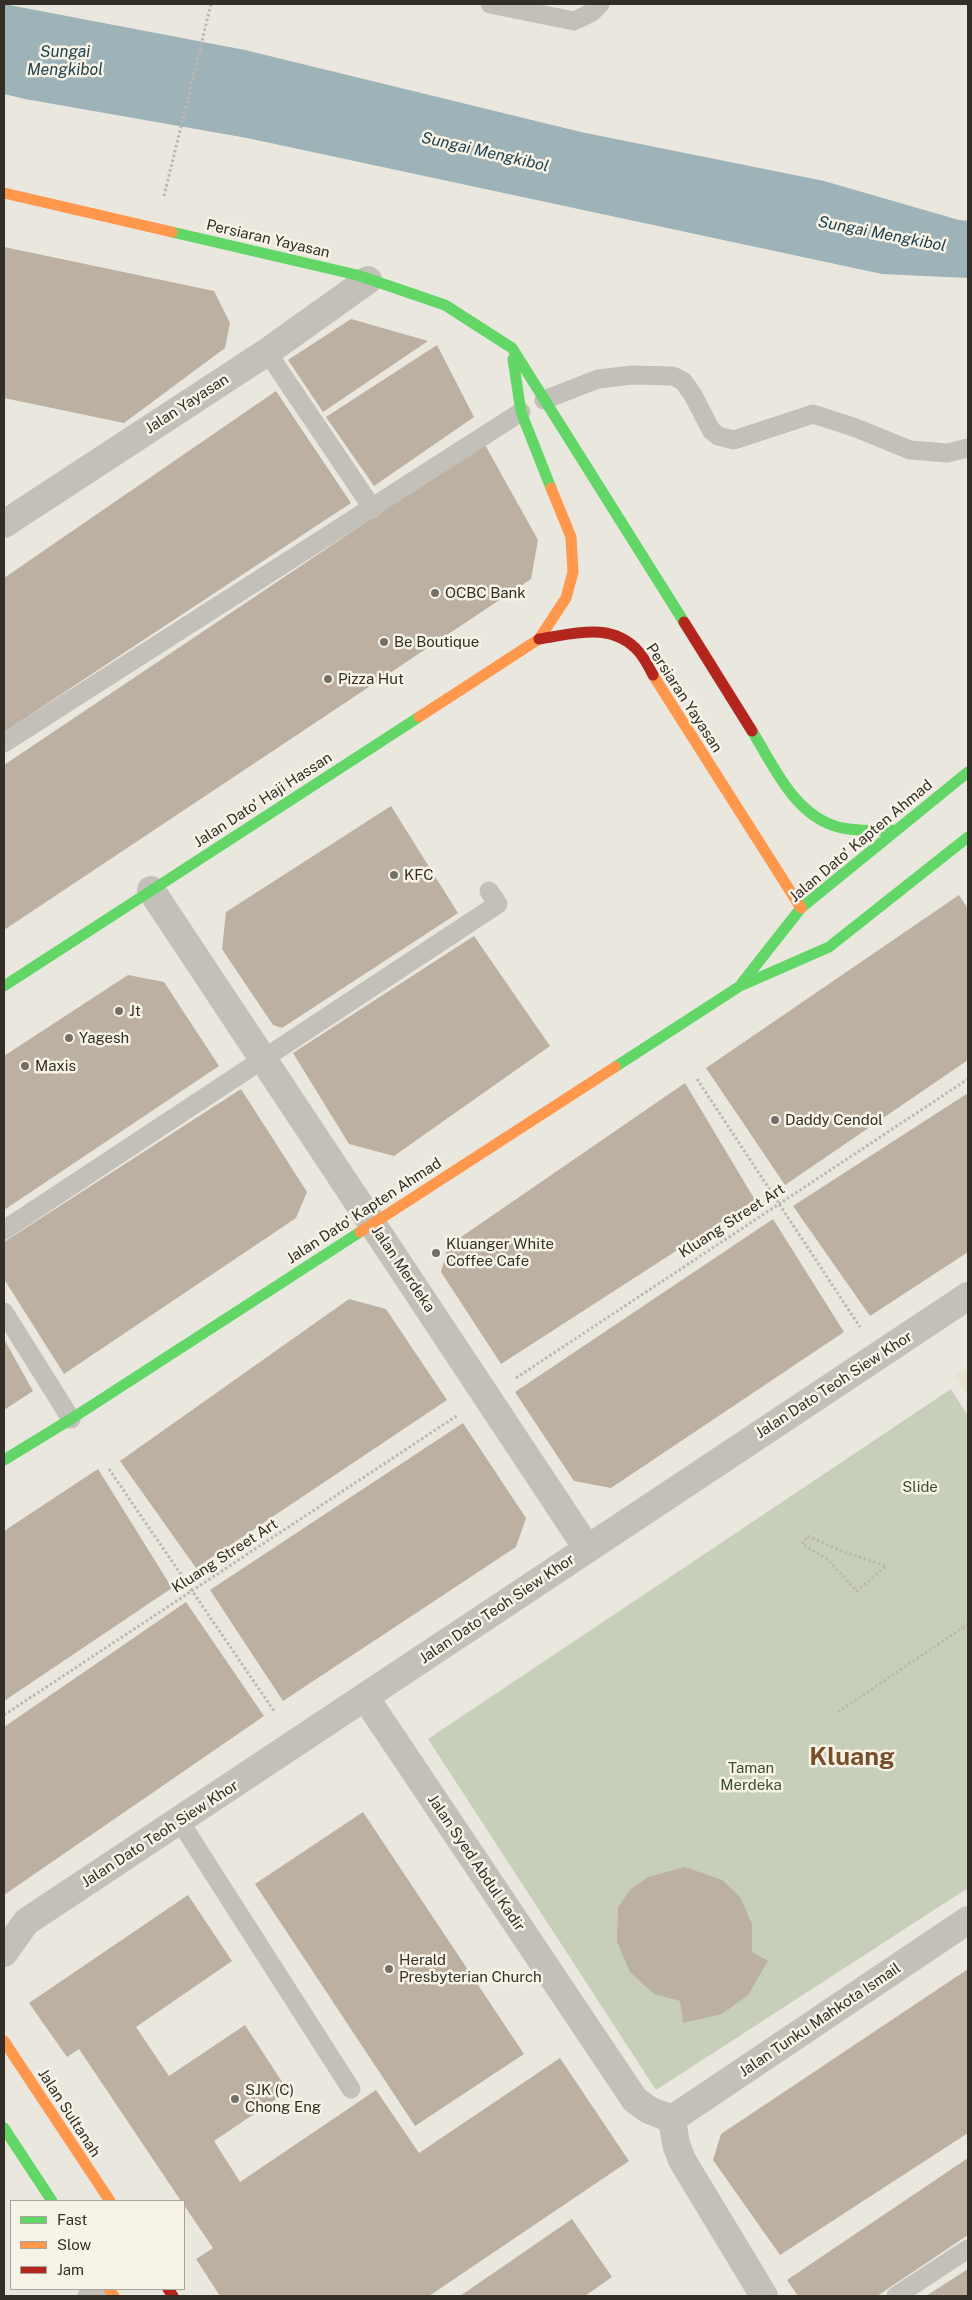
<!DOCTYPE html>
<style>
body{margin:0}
#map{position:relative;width:972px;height:2300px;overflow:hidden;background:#eae7df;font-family:"Public Sans",sans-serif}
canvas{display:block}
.frame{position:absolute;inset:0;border:5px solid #332e28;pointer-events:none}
.legend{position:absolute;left:10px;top:2200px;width:175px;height:90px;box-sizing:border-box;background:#f7f3e7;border:1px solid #a9a49b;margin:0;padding:6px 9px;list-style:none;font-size:15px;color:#332e28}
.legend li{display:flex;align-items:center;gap:10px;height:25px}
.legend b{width:25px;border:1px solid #a9a49b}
</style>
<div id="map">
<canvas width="972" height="2300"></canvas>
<div class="frame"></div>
<ul class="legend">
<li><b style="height:6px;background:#63d668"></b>Fast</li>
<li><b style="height:6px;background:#ff974d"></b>Slow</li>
<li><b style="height:6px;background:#b3261e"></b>Jam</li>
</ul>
</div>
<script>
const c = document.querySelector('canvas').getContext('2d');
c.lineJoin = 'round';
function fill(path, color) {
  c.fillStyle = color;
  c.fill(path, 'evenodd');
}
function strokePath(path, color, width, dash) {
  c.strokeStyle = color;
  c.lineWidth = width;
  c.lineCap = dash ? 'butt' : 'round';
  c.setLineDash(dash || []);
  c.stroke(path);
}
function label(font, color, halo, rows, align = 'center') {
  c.font = font + ' "Public Sans",sans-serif';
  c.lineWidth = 5;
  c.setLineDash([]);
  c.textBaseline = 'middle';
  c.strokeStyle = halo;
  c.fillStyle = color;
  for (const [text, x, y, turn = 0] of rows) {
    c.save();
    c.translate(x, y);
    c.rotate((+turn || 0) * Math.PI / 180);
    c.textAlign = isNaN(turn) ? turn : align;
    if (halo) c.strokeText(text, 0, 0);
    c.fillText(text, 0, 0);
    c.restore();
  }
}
fill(new Path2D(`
 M951,1389L968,1416V1888L656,2090L428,1739Z`), '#c7cfbb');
fill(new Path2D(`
 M968,1369V1397L954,1375Z`), '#e7e2d0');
fill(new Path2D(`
 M4,4L245,50L581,132L824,181L959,220L968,221V278L882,274L247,138L25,99L4,94Z`), '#9eb3b8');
fill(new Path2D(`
 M4,247L214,291L230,323L225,348L124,423L4,398Z
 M351,319L428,341L323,412L288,360Z
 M437,345L474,417L374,486L326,417Z
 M276,391L351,503L4,732V578Z
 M484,443L538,540L531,579L4,930V765Z
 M391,806L458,913L282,1028L273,1025L222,949L226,912Z
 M959,895L968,909V1060L785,1185L706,1068Z
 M474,936L550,1046L394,1156L349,1144L293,1053Z
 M128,975L164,982L219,1066L4,1210V1056Z
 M685,1083L755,1200L501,1364L441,1272L448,1246Z
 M241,1089L307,1192L296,1218L64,1374L4,1279V1242Z
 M968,1093V1252L870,1316L793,1206Z
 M773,1219L844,1332L611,1488L574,1481L515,1392Z
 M349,1299L386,1309L447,1400L196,1568L120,1461Z
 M4,1339L33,1391L4,1410Z
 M463,1423L526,1518L516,1547L283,1701L210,1590Z
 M98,1469L172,1588L4,1701V1531Z
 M186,1602L264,1716L4,1895V1727Z
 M363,1812L524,2054L415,2126L255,1884Z
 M685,1867L722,1880L740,1897L752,1924V1952L768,1961L748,1995L722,2014L683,2023L680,2001L654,1994L630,1972L617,1942L618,1907L630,1890L648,1877Z
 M188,1895L232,1961L136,2027L169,2076L245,2025L288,2091L214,2141L240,2182L376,2090L419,2153L560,2058L629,2161L429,2296H220L196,2259L213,2248L184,2205V2201H181L79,2049L67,2057L29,2003Z
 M968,1969V2133L780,2255L713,2160L721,2134Z
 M968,2158V2235L877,2296H798L787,2280Z
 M572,2219L612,2277L585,2296H460Z
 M968,2269V2296H926Z`), '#bcb0a3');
strokePath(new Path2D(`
 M164,196L211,4
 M697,1079L860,1327
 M516,1378L968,1079
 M109,1469L274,1711
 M808,1536L839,1550L886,1566L857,1591L827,1559L802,1544Z
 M838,1712L968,1624
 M4,1715L458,1415`), '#bcb8b1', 3, [2.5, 2.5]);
strokePath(new Path2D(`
 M490,4L574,21L591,13L600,4
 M267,352L373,509
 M544,400L598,379L632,375L673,376L683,381L693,395L711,430L718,436L734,440L813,414L856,428L910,450L947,453L968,448
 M4,743L521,412
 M4,1230L498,904L489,891
 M4,1312L71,1419
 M179,1820L351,2089
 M87,2296L99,2289
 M896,2296L968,2249`), '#c3c0b9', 19);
strokePath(new Path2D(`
 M4,524L267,352L368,280
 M151,890L587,1548
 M365,1697L635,2100L649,2110L672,2119
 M4,1953L26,1922L968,1296
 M672,2119L968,1920
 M672,2119L676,2144L682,2160L764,2296`), '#c3c0b9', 28);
strokePath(new Path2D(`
 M172,232L357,275L445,305L512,348L684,622
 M513,359L521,412L551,488
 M752,731C774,766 794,815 838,827C857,832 877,830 896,830
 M742,983L801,908L968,772
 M4,986L419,717
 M615,1067L740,986L829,947L968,837
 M4,1460L71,1419L360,1232
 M4,2128L52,2201`), '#63d668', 11);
strokePath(new Path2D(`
 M4,193L172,232
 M653,675L801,908
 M419,717L539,639L566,598L573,572L571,537L551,488
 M360,1232L615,1067
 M4,2041L110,2201
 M109,2289L114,2296`), '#ff974d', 11);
strokePath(new Path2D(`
 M684,622L752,731
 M539,639C574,634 612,621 639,652C644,658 649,667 653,675
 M168,2289L173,2296`), '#b3261e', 11);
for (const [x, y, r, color] of [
 [435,593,5,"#736f68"],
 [384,642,5,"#736f68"],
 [328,679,5,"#736f68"],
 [394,875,5,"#736f68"],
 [119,1011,5,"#736f68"],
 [69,1038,5,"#736f68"],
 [25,1066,5,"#736f68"],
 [775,1120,5,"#736f68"],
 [436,1253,5,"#736f68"],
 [389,1969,5,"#736f68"],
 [235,2099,5,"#736f68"]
]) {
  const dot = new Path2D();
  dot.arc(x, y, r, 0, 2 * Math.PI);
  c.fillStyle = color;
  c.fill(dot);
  strokePath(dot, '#f7f3e7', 2);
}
label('15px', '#332e28', '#f7f3e7', [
 ["Persiaran Yayasan",268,239,13],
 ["Jalan Yayasan",187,404,-33],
 ["Persiaran Yayasan",684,698,57],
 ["Jalan Dato' Haji Hassan",263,800,-33],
 ["Jalan Dato' Kapten Ahmad",861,841,-40],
 ["Jalan Dato' Kapten Ahmad",364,1211,-33],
 ["Kluang Street Art",732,1221,-33],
 ["Jalan Merdeka",403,1269,56],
 ["Jalan Dato Teoh Siew Khor",834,1385,-33],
 ["Kluang Street Art",225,1556,-33],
 ["Jalan Dato Teoh Siew Khor",497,1609,-34],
 ["Jalan Dato Teoh Siew Khor",160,1834,-33],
 ["Jalan Syed Abdul Kadir",476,1863,56],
 ["Jalan Tunku Mahkota Ismail",820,2020,-34],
 ["Jalan Sultanah",69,2113,57]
]);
label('15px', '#332e28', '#f7f3e7', [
 ["OCBC Bank",445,593],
 ["Be Boutique",394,642],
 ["Pizza Hut",338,679],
 ["KFC",404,875],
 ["Jt",129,1011],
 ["Yagesh",79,1038],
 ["Maxis",35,1066],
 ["Daddy Cendol",785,1120],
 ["Kluanger White",446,1244],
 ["Coffee Cafe",446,1261],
 ["Herald",399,1960],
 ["Presbyterian Church",399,1977],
 ["SJK (C)",245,2090],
 ["Chong Eng",245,2107]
], 'left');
label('15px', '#3c4e2e', '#f7f3e7', [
 ["Slide",920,1487],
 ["Taman",751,1768],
 ["Merdeka",751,1785]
]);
label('italic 16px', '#224350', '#f7f3e7', [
 ["Sungai",65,52],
 ["Mengkibol",65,70],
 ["Sungai Mengkibol",485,152,13],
 ["Sungai Mengkibol",882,234,11]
]);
label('bold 25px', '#794e2a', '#f7f3e7', [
 ["Kluang",852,1757]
]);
</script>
